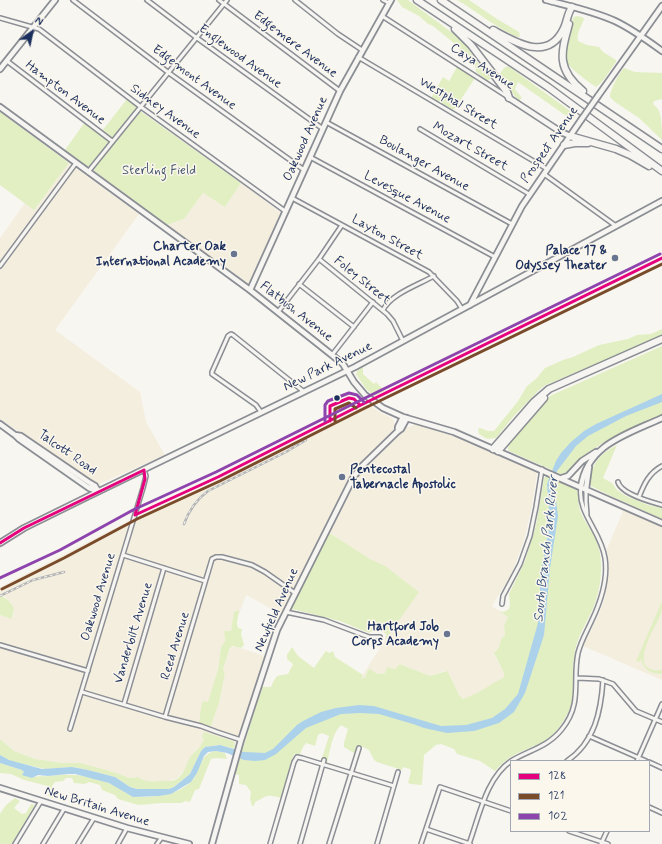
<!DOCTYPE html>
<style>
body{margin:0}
#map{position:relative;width:662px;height:844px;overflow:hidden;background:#f8f6f0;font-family:Mynerve,sans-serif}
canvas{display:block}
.legend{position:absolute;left:510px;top:760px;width:140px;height:72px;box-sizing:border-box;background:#fbf7ec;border:1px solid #a1a7b3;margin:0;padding:5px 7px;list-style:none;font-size:12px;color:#1b2f5e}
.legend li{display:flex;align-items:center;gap:8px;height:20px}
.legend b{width:20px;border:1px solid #a1a7b3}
.north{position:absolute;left:12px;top:12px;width:40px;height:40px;-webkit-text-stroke:3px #fbf7ec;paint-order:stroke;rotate:33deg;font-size:11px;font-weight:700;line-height:16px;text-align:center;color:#1b2f5e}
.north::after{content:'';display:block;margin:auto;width:14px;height:18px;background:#1b2f5e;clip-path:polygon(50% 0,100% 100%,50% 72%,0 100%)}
</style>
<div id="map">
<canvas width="662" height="844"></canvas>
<ul class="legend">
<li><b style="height:5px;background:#e5007d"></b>128</li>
<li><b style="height:5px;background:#7a4b2a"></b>121</li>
<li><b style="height:5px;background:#8e44ad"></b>102</li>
</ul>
<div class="north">N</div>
</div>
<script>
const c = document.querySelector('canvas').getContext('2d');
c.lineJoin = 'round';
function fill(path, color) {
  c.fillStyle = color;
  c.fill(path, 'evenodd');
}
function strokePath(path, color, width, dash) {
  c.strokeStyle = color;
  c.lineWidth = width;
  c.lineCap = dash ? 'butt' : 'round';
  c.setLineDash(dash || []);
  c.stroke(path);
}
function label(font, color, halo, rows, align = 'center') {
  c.font = font + ' Mynerve,sans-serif';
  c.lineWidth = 3;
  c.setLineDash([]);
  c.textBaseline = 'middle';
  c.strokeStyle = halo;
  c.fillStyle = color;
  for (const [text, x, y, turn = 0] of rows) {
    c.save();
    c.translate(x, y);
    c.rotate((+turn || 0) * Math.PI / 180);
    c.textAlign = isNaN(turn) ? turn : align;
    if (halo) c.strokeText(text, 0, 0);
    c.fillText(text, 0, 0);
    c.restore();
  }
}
fill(new Path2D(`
 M69,163L139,214L55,330L140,392L146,422L165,455L97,485L0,419V238L25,203L34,210Z
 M241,183L281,213L248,284L167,225L184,219L203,193L225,207Z
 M368,404L379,412L392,418L396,426L391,433L352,475L281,614L246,595L239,614V612L236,610L234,612L232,630L230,632L224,631L225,641L221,647L218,669L211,694L208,702L203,701L202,704V712L199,722L202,724L210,727L211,726L219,703L224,679L225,673L223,669L231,647H237L265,656L242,731L235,743L233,741L207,733L201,746L194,752L189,759L186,768L177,778L168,782L161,781L152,782L144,781L136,777L129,778L117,773L81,763H62L35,759L14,751L0,739V615L13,618L14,610L8,600L4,596L0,597V587L127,522L211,483Z
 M423,424L537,471V473L532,505L524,541L511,575L492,606L508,617L504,625L505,635L501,639L499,647L495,651V656L504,673L505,677L477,693L465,699L460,697L449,674L445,671L430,676L401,664L395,669L390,667L385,673L381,674L368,670L364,678L360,679L417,591L394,573L348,546L331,534L328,533L327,535L358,476L406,428L414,425Z
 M624,509L662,526V680L583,646L598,616L604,600L609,570L607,549Z`), '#f4eedf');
fill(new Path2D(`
 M397,0H408L462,40L480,66L489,74L491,78L488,81L476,72L475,66L467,55L449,39L433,26L428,24L419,16L402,7Z
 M457,0H469L497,19L519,32L520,37C510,38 469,6 457,0Z
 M576,16L582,17L584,19C582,26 576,32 578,41L587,45L599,47L603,52L616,60V62L602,82L596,87C589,82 570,69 567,62C562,52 571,29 573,18Z
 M508,66L573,113L576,116L572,120L518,82L515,89L522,98L519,101L498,76L504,68Z
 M457,67L475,78L454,110L431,98L443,77L449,81Z
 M624,68L635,72L662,73V99L654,101L653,104C655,106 658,108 659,111C662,118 662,132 662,140L639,118L615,102L610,97C610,90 619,73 624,68Z
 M127,99L136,106L137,110L114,138H111L102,131Z
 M140,111L241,183L225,207L203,193L184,219L167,225L93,170Z
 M0,112L69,163L34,210L0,185Z
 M85,122L108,140V143L90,165L88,167L65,150Z
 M662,329V336L546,385L540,389L513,417L496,438L487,439L479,434L478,429L480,428L488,431H494L518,401L527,386L536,379L545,368L563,360L573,357L599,345L628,339L637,335L651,334Z
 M662,346V415L604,442L591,451L567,474L563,475L509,451L508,448L509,442L517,434L527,420L548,398L552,395Z
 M363,367V374L374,384L376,382L385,391L374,396L366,389L356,374L358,370Z
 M617,445L603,478L612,483L617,490L626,496L648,505L662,508V519L613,497L591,486C587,467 602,452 617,445Z
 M547,476L577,490C579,497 578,504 580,511C584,520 589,527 594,535C605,557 602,584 594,606C588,621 578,635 575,651C572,664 574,677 574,691C573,705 566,718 558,729C547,743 530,747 516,754C508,758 501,764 495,771L480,761L457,754L454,749L441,744L436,745L424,755L422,785L411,784L408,783L411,771L410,769L403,767L402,770L377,762L374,760L369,750L361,746L360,748L357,747L356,751L354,753L344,747V743L348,729L341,725C332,733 330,751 327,763L321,761L329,736L322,733L318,735L315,746L306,743L303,747L300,754H294L281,798C272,796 268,794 261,799C257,801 255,801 254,806H252L250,798L251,792L246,785L239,784V775L235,774L262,687H271L273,682L277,676L288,674L293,664L287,659V655L292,647L298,656L314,668L325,652L326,651L329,653L333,651L335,657L363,675L361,679L365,677L368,670L370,669C375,672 379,676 385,673L387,668L388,667L395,669L400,664L430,676L447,671L449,674L459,695L463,699L477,693L504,677V673L494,653L499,647L501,639L505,635L504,625L508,617L499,611L504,612L509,609L510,605L509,594L525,561L536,525L544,478Z
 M328,533L331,534L370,559L385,566L419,592L385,640L386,634L381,630L376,629L369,633L340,621L292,609L291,606Z
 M2,596L8,600L14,608L12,619L0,615V597Z
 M662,601C662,605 662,611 661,614C655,628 625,674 662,670V674C651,674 644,670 641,659L639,662L636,661Z
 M238,610L239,612C238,618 236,622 238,628L242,629L241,634L244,645L241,648L232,646L230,648L223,669L225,674L219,703L211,726L209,727L199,722C201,715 200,707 203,701L208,702L218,669L221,647L225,641L224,631H231L234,612Z
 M204,732L233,741L235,743L234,749L220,745L205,747L201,751L190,774L174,787L169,789L142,790L130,787L115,777L88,770L72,767L45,769L7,760L0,755V739L14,751L35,759L62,763H81L117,773L129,778L138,777C145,782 151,782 159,781C165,780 172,783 178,778C184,773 186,766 189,759C192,753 198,750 201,745C202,743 203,741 204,739L202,736Z
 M216,751L225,753L227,759L216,758L211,759L199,789L195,790L190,802L186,801L181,803H162L138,805L118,799L115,795L102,790L100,785L89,782L85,784L74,783L72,778H66L63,781L55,782L52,786L53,797L52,798L48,796L49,791L48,786L24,780L11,774L0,773V763L22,770L32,778C38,775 43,777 49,776C73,773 87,775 109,783C123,789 128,798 145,797C162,796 178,794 191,782C201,772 199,753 216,751Z
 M15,798L20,801L14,808L22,814L26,813L31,804L35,805L12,844H0V814L6,805Z`), '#e2efc3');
fill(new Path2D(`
 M662,394V402L626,416L588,436L576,446L557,471L554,486L558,516L550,568L544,635L525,693L514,712L499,723L474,731L447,733L424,728L413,724L379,714L360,713L341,714L306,728L276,754L265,760L255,761L244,760L227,753L216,751L208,752L204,756L197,773L191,782L171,794L159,796L133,797L109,783L75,774H68L48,776L38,775L32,778L22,775L24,772L22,770L0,763V755L9,760L42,769L72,767L88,770L115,777L130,787L137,789H169L174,787L190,774L201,751L205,747L220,745L244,752L265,753L273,749L297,725L303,721L321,712L336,708L359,705L374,706L441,726L466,725L492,718L505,709L518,694L538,623L540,606V576L550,523L547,484L556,461L561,453L571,442L584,431L596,424Z`), '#acd1eb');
const street = new Path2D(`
 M73,0L169,73L304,170
 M147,0L197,38L323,129
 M219,0L340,91
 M295,0L338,34L362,50
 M383,0L389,3
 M382,16L508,97
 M0,18L39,29L141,107L285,211
 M358,57L547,169
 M7,61L112,141
 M326,122L512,224
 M420,129L529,194
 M310,157L495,257
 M88,172L227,0
 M544,174L616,226
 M292,198L429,272L457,301L462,309
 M319,259L387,314L393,321L403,341
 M0,266L76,163
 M299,284L354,327
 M383,310C391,294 418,285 434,276
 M278,312L319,259L342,225
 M332,355L373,302
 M261,412L256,405L212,374V372L228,336L231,334L233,335L303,391
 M618,482C621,494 651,502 662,505
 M586,489V502L587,514
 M639,497C644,484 649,473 662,466
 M123,555L205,581
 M502,604L503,596L520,564L530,536L536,507L542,469
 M286,612L324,620L369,637H380
 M0,645L88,671
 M577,678L599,679L613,684L636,711L662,722
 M82,692L165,717L201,726L217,732L241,740
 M124,704L164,568
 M165,717L212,559L216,557H222L252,565L265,572L295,593
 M70,729L143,488L146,476L144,470
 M589,736L646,761
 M511,761C529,750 548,747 562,729C583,703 572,681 578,653C581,641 587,631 592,620C601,601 608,578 605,558C601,531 577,513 581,487
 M567,761C595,742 601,711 603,680
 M637,761L662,704
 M649,762L662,768
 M649,807L662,813
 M426,829L470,844
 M569,831L608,844
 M15,844L41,801
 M43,844L64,809
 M78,844L94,818
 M118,844L127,828
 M157,844L162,837
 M270,844L294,762L297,757L302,758L394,786
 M300,844L324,760
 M329,844L359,748
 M377,844L398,772
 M421,844L440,787L511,811
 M469,844C479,817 486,778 511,761
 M601,844L607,831`);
const secondary = new Path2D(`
 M546,0C569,6 593,11 615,21C632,29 647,40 662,51
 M0,69L55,0
 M598,96L662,6
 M509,98L561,132L570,136
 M0,107L250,290L332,355L343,364L354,382L365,395L383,408L403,417L454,432L662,523
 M250,290L340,91L391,0
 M470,305L522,206L581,120
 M0,424L15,435L19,439L89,488L98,491
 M398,431V427L403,417
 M15,435L21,436L90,483L95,486L98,491
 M562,478L568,476L582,461L596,452
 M581,487C587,444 628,434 662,418
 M586,489L589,467
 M0,543L24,528L89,496L355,367L662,201
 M0,788L127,828L189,844
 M212,844L241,740L277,630L353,478L360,468L398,431L401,429L407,418`);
const highway = new Path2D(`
 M417,0L548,87L662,171
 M441,0L662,149
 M569,24C561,53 556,69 583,91
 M455,29L471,45L507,92L509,98
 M493,30C515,42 547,62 563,30C567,23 567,14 572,7
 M570,136L616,149L630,155L649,166
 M564,145L575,143H588
 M493,449L534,402L549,389L662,339
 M498,451L544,398`);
strokePath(street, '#8b8e94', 6);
strokePath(secondary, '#8b8e94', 8);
strokePath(highway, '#8b8e94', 9);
strokePath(street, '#f6f5f1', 3);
strokePath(secondary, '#f6f5f1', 4.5);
strokePath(highway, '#f6f5f1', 6);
const rail = new Path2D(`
 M184,524C189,510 196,500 208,491L286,452L306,440
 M0,596L33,580L64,572`);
strokePath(rail, '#b3b5b7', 2.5);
strokePath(rail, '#fbf7ec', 1, [3]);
const secondaryBridge = new Path2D(`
 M581,120L598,96`);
strokePath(secondaryBridge, '#8b8e94', 8, []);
strokePath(secondaryBridge, '#f6f5f1', 4.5);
strokePath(new Path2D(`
 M330,421V406L349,398L354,399L360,405
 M135,515L218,477L363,404L662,258
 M0,543L24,528L144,470L145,479L135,515`), '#e5007d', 3);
strokePath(new Path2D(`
 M335,421V409L349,403L356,408
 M2,589L64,558L137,519L220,481L365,408L662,264`), '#7a4b2a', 3);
strokePath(new Path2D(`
 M325,421V405L328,401L349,393L357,395L364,402
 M0,578L60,550L133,510L216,472L361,400L660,254`), '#8e44ad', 3);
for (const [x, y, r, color] of [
 [234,254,4,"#687591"],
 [615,258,4,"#687591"],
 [337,398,3.5,"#1b2f5e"],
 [342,477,4,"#687591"],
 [447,634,4,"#687591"]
]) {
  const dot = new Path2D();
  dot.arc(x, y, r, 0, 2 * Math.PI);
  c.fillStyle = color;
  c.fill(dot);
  strokePath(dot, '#fbf7ec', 1.5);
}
label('13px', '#1b2f5e', '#fbf7ec', [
 ["Edgemere Avenue",295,45,37],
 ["Englewood Avenue",240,57,36],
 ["Caya Avenue",482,67,33],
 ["Edgemont Avenue",194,78,36],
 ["Hampton Avenue",65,93,37],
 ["Westphal Street",458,104,31],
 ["Sidney Avenue",165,112,36],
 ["Oakwood Avenue",306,139,-66],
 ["Prospect Avenue",550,145,-55],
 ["Mozart Street",470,147,30],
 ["Boulanger Avenue",424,164,29],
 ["Levesque Avenue",407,198,28],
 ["Layton Street",387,238,29],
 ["Foley Street",362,281,39],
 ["Flatbush Avenue",296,312,38],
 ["New Park Avenue",328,367,-26],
 ["Talcott Road",67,453,35],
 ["Oakwood Avenue",99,597,-73],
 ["Newfield Avenue",277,610,-66],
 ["Vanderbilt Avenue",134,633,-73],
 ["Reed Avenue",176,646,-73],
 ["New Britain Avenue",97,807,17]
]);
label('13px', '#3f546b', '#fbf7ec', [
 ["Sterling Field",159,171]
]);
label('bold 13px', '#1b2f5e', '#fbf7ec', [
 ["Charter Oak",226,247],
 ["International Academy",226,262],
 ["Palace 17 &",607,251],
 ["Odyssey Theater",607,266],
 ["Pentecostal",350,470,"left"],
 ["Tabernacle Apostolic",350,485,"left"],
 ["Hartford Job",439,627],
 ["Corps Academy",439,642]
], 'right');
label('italic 14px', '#375481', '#fbf7ec', [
 ["South Branch Park River",547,549,-84]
]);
</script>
